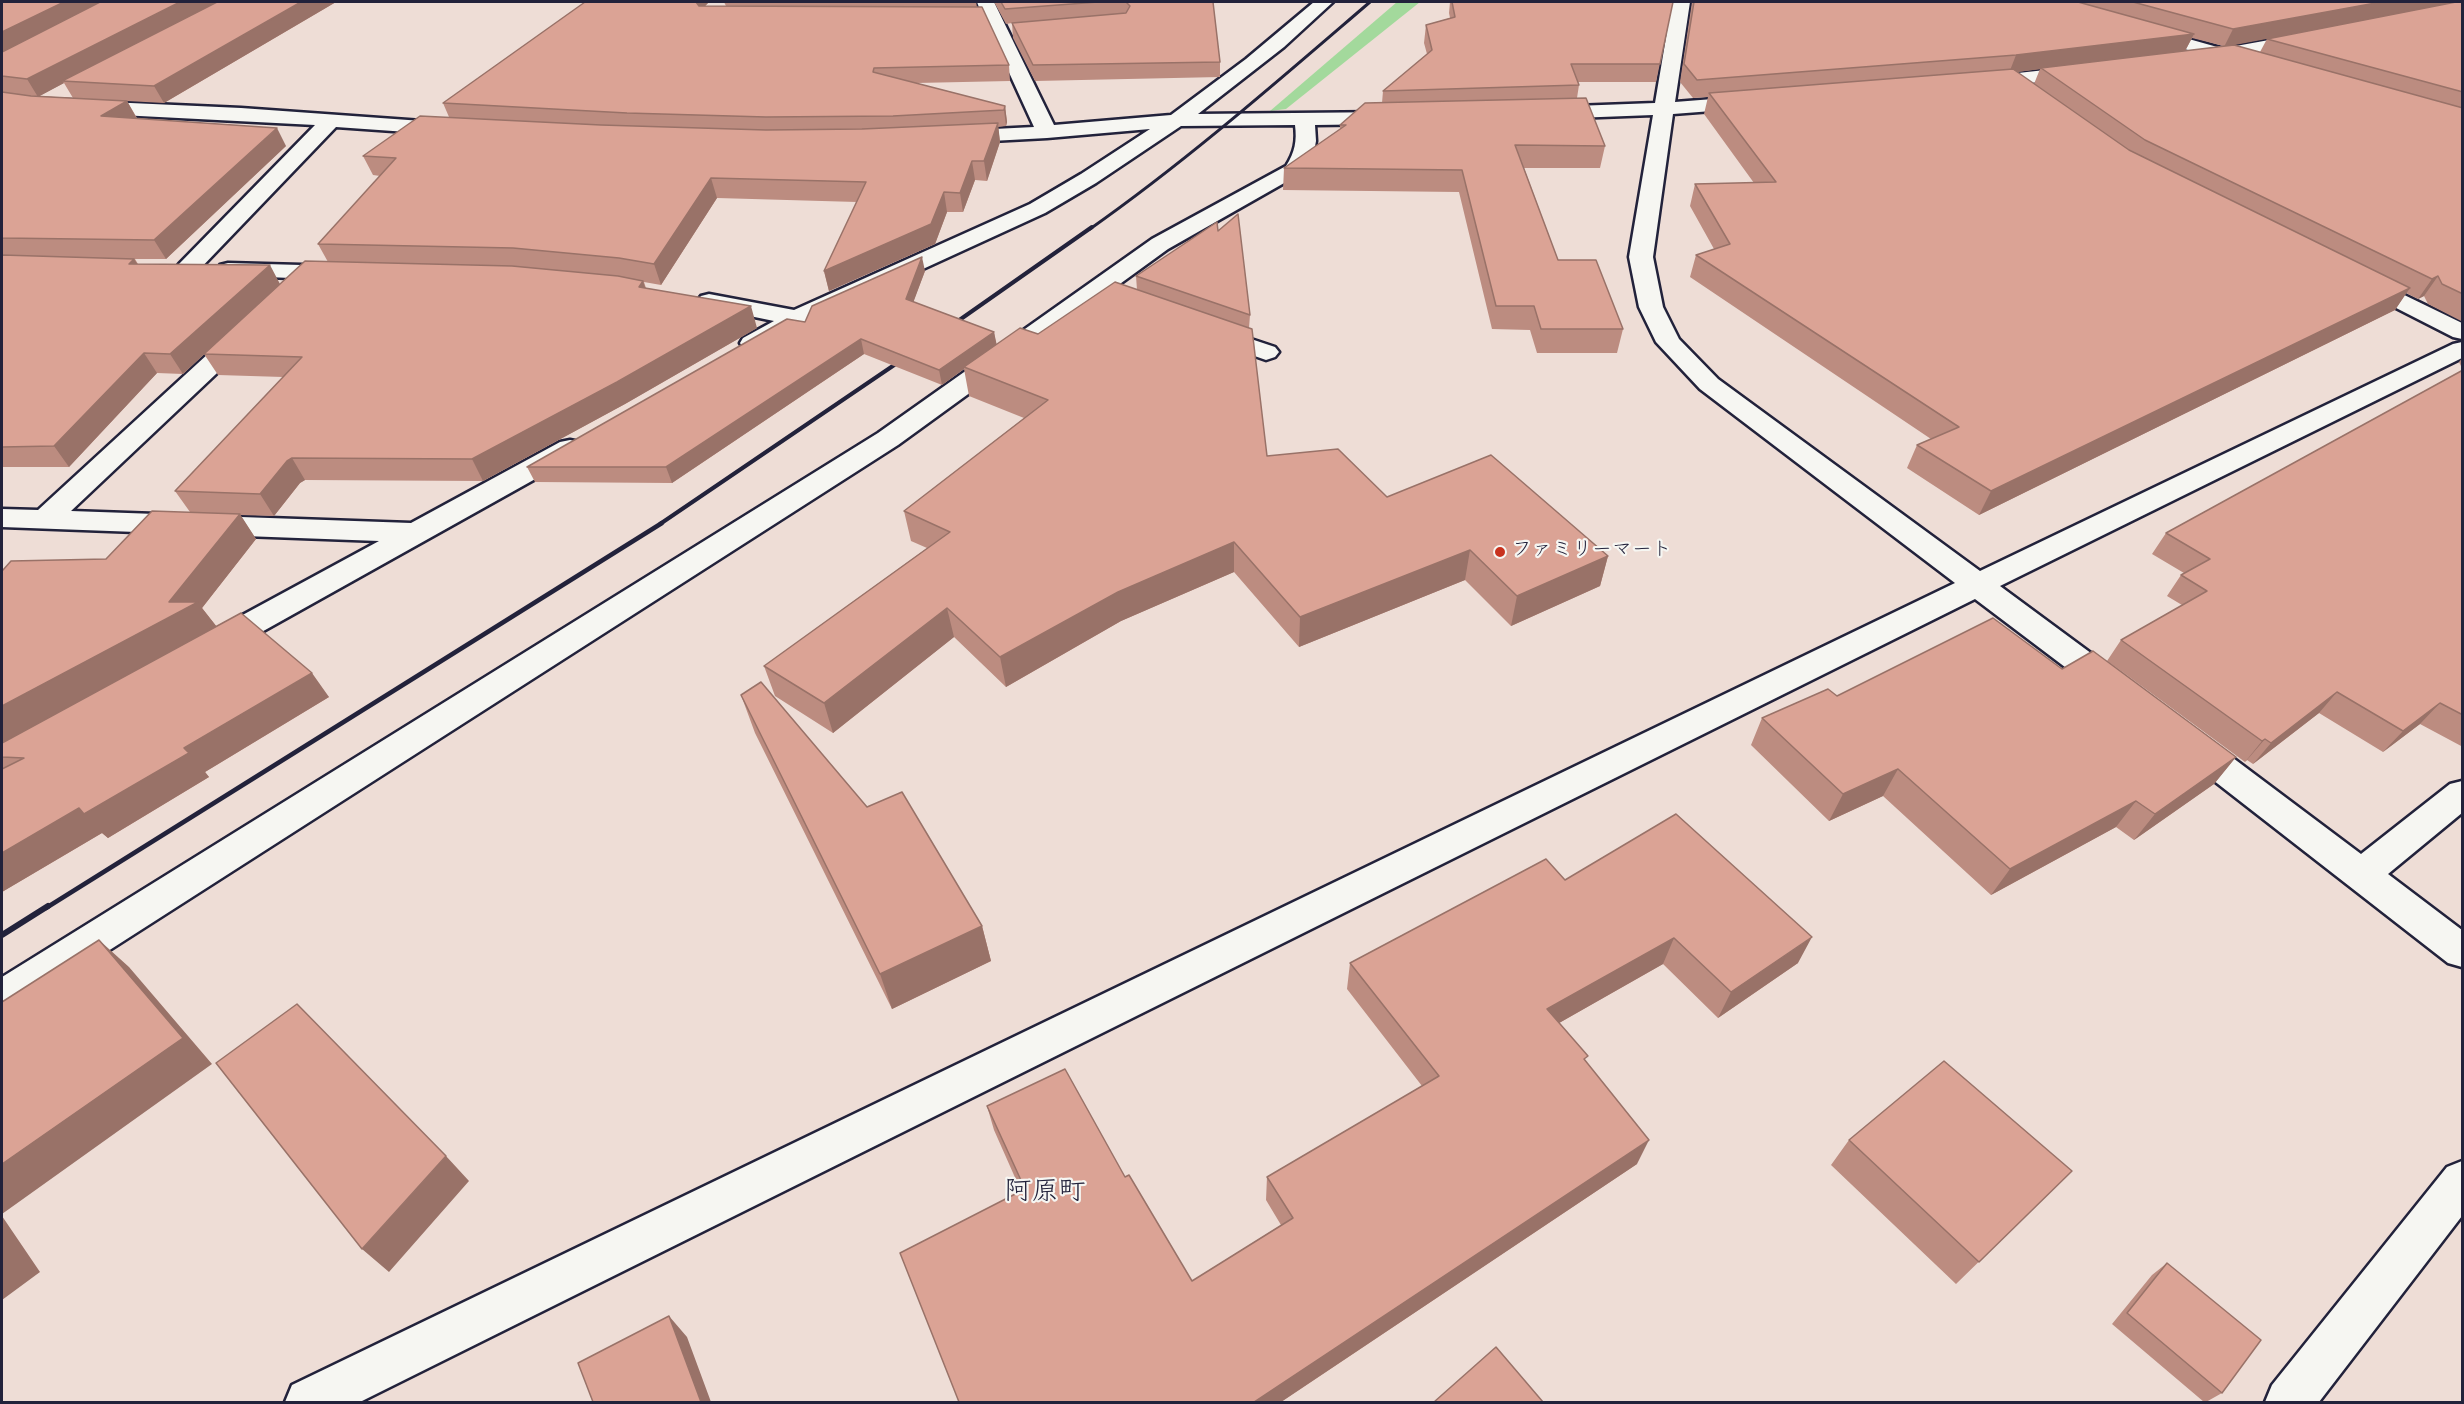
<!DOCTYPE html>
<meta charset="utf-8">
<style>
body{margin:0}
#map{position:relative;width:2464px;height:1404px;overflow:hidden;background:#eeddd6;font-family:"Gochi Hand",sans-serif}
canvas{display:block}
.frame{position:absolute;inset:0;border:3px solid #22223b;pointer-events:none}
</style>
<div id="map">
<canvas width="2464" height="1404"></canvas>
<div class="frame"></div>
</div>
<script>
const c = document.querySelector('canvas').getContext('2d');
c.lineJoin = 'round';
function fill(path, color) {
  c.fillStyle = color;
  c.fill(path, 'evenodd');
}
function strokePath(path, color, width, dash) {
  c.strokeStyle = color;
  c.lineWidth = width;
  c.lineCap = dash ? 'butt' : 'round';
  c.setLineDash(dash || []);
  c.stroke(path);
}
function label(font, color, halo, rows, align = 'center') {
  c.font = font + ' "Gochi Hand","Klee One",sans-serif';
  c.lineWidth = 4.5;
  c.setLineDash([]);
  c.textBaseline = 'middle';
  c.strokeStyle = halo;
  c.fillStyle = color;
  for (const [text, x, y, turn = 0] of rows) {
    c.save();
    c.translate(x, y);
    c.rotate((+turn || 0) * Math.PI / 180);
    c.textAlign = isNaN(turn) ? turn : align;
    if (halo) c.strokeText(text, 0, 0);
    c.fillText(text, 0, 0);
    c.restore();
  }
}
fill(new Path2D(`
 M1397,2H1420L1286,109L1270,111Z`), '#a3d99c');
const minor = new Path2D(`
 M977,2H994L1054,125L1171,115L1246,59L1314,2H1333L1284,47L1198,114L1391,112L1398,114L1401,118L1398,122L1391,124L1315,125L1316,141L1314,152L1300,174L1168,249L898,445L16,1010L2,1015V977L878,433L1152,239L1286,166C1295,152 1297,141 1295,125L1181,126L1096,183L1045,213L827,313L761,348L752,350L743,348L740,343L743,338L774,321L701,306L697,301L701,296L709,294L794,310L1030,204L1081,174L1150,129L1047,138L954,143L947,141L944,137L947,133L954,131L1034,127L985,20H940L934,19L931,15L934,11L940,10H980Z
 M1672,2H1690L1675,102L1751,96L1758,98L1761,102L1758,106L1751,108L1673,114L1653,257L1663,307L1679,339L1718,379L1980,571L2453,344L2462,342V358L2000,586L2126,679L2130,687L2126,695L2114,699L2102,695L1975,599L360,1402H285L292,1385L1955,583L1700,389L1656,342L1639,307L1629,257L1653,115L1548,119L1541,117L1538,113L1541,109L1548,107L1655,103Z
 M2308,33L2314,34L2317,38L2314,42L2208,63L2201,61L2199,57L2201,53L2208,51Z
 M2082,66L2089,68L2091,72L2089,76L1981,89L1974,87L1971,83L1974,79L1981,77Z
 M2,94L42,99L241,108L450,123L457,125L460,129L457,133L450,135L336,127L195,274L187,276L179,274L175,269L179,264L315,125L42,111L2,106Z
 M228,263L338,266L346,268L350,273L346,278L338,280L220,275L216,270L220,265Z
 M2361,274L2462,323V339L2453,337L2353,286L2349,281L2353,276Z
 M1212,326L1275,347L1279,352L1275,357L1266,360L1203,338L1200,333L1203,328Z
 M243,328L252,330L255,335L252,340L71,511L411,523L560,442L570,440L580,442L584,448L580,454L224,653L213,656L202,653L197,645L202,637L379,541L2,527V509L38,510L234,330Z
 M2189,730L2201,734L2361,854L2450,784L2462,781V813L2388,874L2462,930V967L2448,963L2177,752L2172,743L2177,734Z
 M2462,1161V1216L2319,1402H2265L2272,1385L2447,1167Z`);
const major = new Path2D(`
 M2146,27L2253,57L2255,61L2253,65L2246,67L2140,36L2137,32L2140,28Z`);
strokePath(minor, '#22223b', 5);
strokePath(major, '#22223b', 5);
fill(minor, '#f6f6f2');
fill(major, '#f6f6f2');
strokePath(new Path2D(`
 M1090,229C1188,160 1279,80 1370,2`), '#22223b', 3);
strokePath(new Path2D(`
 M948,328L1092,227
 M660,524L906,357`), '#22223b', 4);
strokePath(new Path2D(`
 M46,908L662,523`), '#22223b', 4.5);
strokePath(new Path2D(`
 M2,935L48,906`), '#22223b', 6);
fill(new Path2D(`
 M2,2H336L164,103L127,101L137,118L286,146L166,259H135L138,264L280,284L328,262L318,244L380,176L373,175L363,156L449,117L443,103L585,2H709L704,6H726L724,2H976L977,7L1009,65L1010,81L916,83L1005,106L1007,122L1006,126L998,127L1000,142L987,181L975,180L963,212H947L935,244L829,291L824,271L857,202L717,198L661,285L644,282L646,288L757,328L625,404L483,481L305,480L300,483L274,516L240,515L256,539L202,608L216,626L329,697L205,772L209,777L108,838L102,833L2,892V570L106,559L190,512L175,491L283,377L218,375L204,354L183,374L157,373L69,467H2ZM64,83L73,98L39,96Z
 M994,2H1213L1220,62V77L1035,81L1013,38L1012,23L1006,24Z
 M1450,2H1673L1656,82H1578L1579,85L1577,98L1605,146L1600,168H1524L1558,260L1623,329L1617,353H1537L1530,330L1492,329L1459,192L1283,190L1284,168L1340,129V125L1382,103L1383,91L1427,54L1424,43L1426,25L1450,18L1449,13Z
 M1692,2H2463V322L2428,304L2424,296L2418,299L2406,293L2395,310L1979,515L1907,468L1917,445L1931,439L1690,277L1696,255L1714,249L1690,206L1695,184L1754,183L1704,114L1708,97L1693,98L1680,82ZM2299,32L2267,39L2260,52L2227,46ZM2192,38L2208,42L2223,46L2185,51ZM2040,69L2034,84L2017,72Z
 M1218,231L1250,315L1249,328L1267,456L1387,497L1608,556L1600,586L1511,626L1465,580L1299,647L1234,572L1121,621L1006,687L954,637L833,733L775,696L764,666L927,548L911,541L904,511L1024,418L969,396L964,369L942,385L864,354L672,483L535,482L527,467L805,322L925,271L913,302L994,332L996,344L1038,334L1137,290L1136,276Z
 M2463,357V370L2459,362Z
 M2463,370V747L2420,724L2383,752L2319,713L2253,764L2247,760L2245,762L2109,662L2236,757L2214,784L2134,840L2116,827L1991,895L1883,796L1829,821L1751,745L1762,718L1837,696L2062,669L2107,661L2121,640L2182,605L2167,596L2181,575L2184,573L2152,554L2166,533Z
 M741,695L867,807L982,926L991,961L892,1009L755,733Z
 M1565,880L1798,963L1718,1018L1663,964L1559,1023L1586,1061L1637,1164L1281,1402H959L1021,1191L994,1130L987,1106L1125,1177L1192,1281L1281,1225L1266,1200L1267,1177L1422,1086L1347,989L1350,963Z
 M1849,1140L2072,1171L1956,1284L1831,1165Z
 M2167,1263L2222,1393L2206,1402H2204L2112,1324L2152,1275Z`), '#bc8c80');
fill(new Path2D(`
 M64,2H106L2,55V32Z
 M180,2H221L62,81L64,83L38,97L27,79Z
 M301,2H336L164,103L154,86Z
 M695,2H709L698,14Z
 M2381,2H2462L2224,47L2233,29Z
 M2194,34L2185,51L2009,73L2016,55Z
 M127,101L137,119L101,116Z
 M1005,106L1007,122L1006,126L1004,110Z
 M998,123L1000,142L987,181L984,161Z
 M277,128L286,146L166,259L154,240Z
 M972,161L975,180L963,212L960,193Z
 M711,178L717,198L661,285L654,264Z
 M944,192L947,212L935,244L829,291L824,271Z
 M922,257L925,271L909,314L906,299Z
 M134,259L147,278L129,264Z
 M270,265L280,284L183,374L170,354Z
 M2438,276L2424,296L2418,299L2432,279Z
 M643,281L650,302L639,287Z
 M2410,288L2395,310L1979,515L1991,491Z
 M751,306L757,328L625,404L483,481L472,459Z
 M994,332L997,346L964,367V369L942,385L939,370Z
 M861,339L864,354L672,483L666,467Z
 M144,353L157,373L69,467L54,446Z
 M292,458L305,480L300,483L274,516L260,494L287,461Z
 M240,514L256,539L202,608L217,627L2,744V706L169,602Z
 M1234,542V572L1121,621L1006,687L1000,657L1118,592Z
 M1470,550L1465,580L1299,647L1300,617Z
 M1608,556L1600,586L1511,626L1517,596Z
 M947,608L954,637L833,733L824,703Z
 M312,673L329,697L205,772L209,777L108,838L102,833L2,892V853Z
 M2337,692L2319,713L2253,764L2271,743Z
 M2440,703L2420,724L2383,752L2403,731Z
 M2265,739L2247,760L2245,762L2262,741Z
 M2236,757L2214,784L2134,840L2155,814Z
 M1898,769L1883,796L1829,821L1843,794Z
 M2136,801L2116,827L1991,895L2010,869Z
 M982,926L991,961L892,1009L880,974Z
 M1812,937L1798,963L1718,1018L1731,992Z
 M1674,938L1663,964L1538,1035L1547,1009Z
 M99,940L129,967L212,1064L2,1214V1164Z
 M1649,1140L1637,1164L1281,1402H1254Z
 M446,1156L469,1181L389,1272L362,1249Z
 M2,1216L40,1272L2,1300Z
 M669,1316L687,1337L711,1402H701Z`), '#997268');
const building = new Path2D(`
 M2,2H64L2,32Z
 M100,2H180L27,79L2,76V52Z
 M217,2H301L154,86L62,81Z
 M585,2H696L699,6L982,7L1009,65L874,68L873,72L1005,106L1004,110L893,116L766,117L627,113L443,103Z
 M1001,2H1098L1005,9Z
 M1126,2H1213L1220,62L1033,65L1012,23L1126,13L1130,6Z
 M1452,2H1673L1660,64H1571L1579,85L1383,91L1432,50L1426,25L1455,17Z
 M1694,2H2078L2194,34L2016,55L1697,80L1684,64Z
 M2133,2H2381L2233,29Z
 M2456,2H2463V92L2267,39Z
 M2234,45L2463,108V294L2442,284L2438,276L2432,279L2145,140L2041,68Z
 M2013,69L2129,150L2410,288L1991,491L1917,445L1959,427L1696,255L1730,244L1695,184L1776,182L1709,93Z
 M2,92L31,96L127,101L101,116L277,128L154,240L2,238Z
 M1586,98L1605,146L1515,145L1558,260H1596L1623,329H1541L1534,306H1496L1462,170L1284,168L1346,125H1340L1365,103Z
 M420,116L601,125L766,130L862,129L998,123L984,161H972L960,193L944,192L931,224L824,271L866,182L711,178L654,264L619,258L513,248L318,244L396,158L363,156Z
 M1238,214L1250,315L1136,276L1217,222L1218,231Z
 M2,255L134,259L129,264L270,265L170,354L144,353L54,446L2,447Z
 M922,257L906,299L994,332L939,370L861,339L666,467H527L787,319L805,322L812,306Z
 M305,261L512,266L618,276L643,281L639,287L751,306L617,382L472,459L292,458L287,461L260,494L175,491L302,357L204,354Z
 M1115,282L1252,329L1267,456L1338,449L1387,497L1491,455L1608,556L1517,596L1470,550L1300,617L1234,542L1118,592L1000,657L947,608L824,703L764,666L950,532L904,511L1048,400L964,367L1020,328L1038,334Z
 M2463,370V715L2440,703L2403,731L2337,692L2271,743L2265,739L2262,741L2121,640L2207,591L2181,575L2210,559L2166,533Z
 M152,511L240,514L169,602H198L2,706V570H3L11,561L106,559Z
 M241,613L312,673L184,748L189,753L84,814L79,808L2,853V769L24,758L2,757V743Z
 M1993,618L2062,669L2093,651L2236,757L2155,814L2136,801L2010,869L1898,769L1843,794L1762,718L1828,689L1837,696Z
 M761,682L867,807L902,792L982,926L880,974L741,695Z
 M1676,814L1812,937L1731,992L1674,938L1547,1009L1588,1056L1584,1059L1649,1140L1254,1402H959L900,1253L1025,1189L987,1106L1065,1069L1125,1177L1129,1175L1192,1281L1293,1218L1267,1177L1439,1076L1350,963L1546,859L1565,880Z
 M99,940L183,1038L2,1164V1002Z
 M297,1004L446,1156L362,1249L216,1063Z
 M1944,1061L2072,1171L1979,1262L1849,1140Z
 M2167,1263L2261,1340L2222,1393L2127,1313Z
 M669,1316L701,1402H593L578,1363Z
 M1496,1347L1543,1402H1434Z`);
fill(building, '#dba395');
strokePath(building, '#997268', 1.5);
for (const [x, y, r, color] of [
 [1500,552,6,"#c8321e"]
]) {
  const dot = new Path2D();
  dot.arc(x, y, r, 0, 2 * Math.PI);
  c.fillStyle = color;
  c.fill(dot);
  strokePath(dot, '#f6f6f2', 2);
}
label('20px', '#22223b', '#f6f6f2', [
 ["ファミリーマート",1512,552]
], 'left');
label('27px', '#22223b', '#f6f6f2', [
 ["阿原町",1045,1195]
]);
</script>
